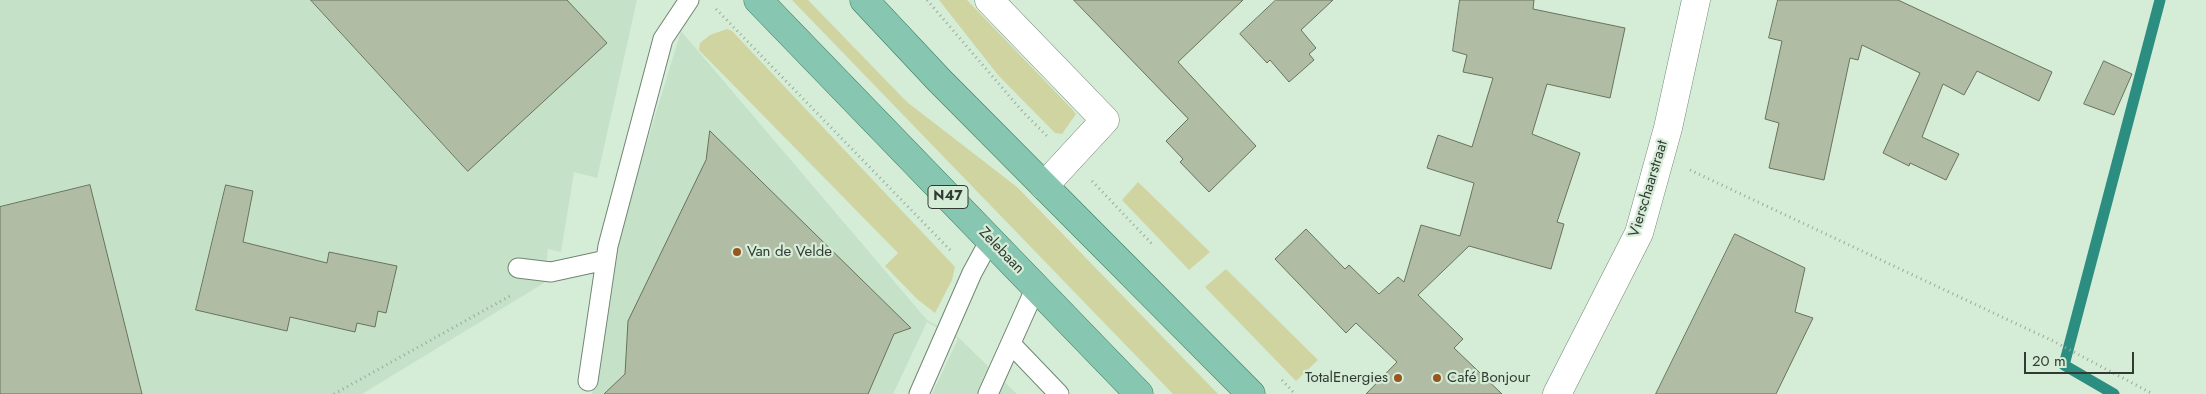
<!DOCTYPE html>
<meta charset="utf-8">
<style>
body{margin:0}
#map{position:relative;width:2206px;height:394px;overflow:hidden;background:#d5ecd7;font-family:Jost,sans-serif}
canvas{display:block}
.scale{position:absolute;left:2024px;top:352px;width:110px;height:22px;box-sizing:border-box;border:2px solid #323b33;border-top:0;padding-left:6px;font-size:15px;line-height:18px;white-space:nowrap;color:#323b33;-webkit-text-stroke:4px #d5ecd7;paint-order:stroke}
</style>
<div id="map">
<canvas width="2206" height="394"></canvas>
<div class="scale">20 m</div>
</div>
<script>
const c = document.querySelector('canvas').getContext('2d');
c.lineJoin = 'round';
function fill(path, color) {
  c.fillStyle = color;
  c.fill(path, 'evenodd');
}
function strokePath(path, color, width, dash) {
  c.strokeStyle = color;
  c.lineWidth = width;
  c.lineCap = dash ? 'butt' : 'round';
  c.setLineDash(dash || []);
  c.stroke(path);
}
function label(font, color, halo, rows, align = 'center') {
  c.font = font + ' Jost,sans-serif';
  c.lineWidth = 4.5;
  c.setLineDash([]);
  c.textBaseline = 'middle';
  c.strokeStyle = halo;
  c.fillStyle = color;
  for (const [text, x, y, turn = 0] of rows) {
    c.save();
    c.translate(x, y);
    c.rotate((+turn || 0) * Math.PI / 180);
    c.textAlign = isNaN(turn) ? turn : align;
    if (halo) c.strokeText(text, 0, 0);
    c.fillText(text, 0, 0);
    c.restore();
  }
}
fill(new Path2D(`
 M0,0H637L597,178L574,172L561,252L548,249L544,283L362,394H0Z
 M681,31L927,320L959,338L1017,394H932L958,339L927,322L893,394H592L595,362L623,221Z`), '#c5e2c8');
fill(new Path2D(`
 M792,0H808L907,102L1017,187L1218,394H1173Z
 M939,0H967L1071,108L1076,114L1062,134L1055,133L998,75Z
 M727,29L732,31L955,267L952,280L935,313L917,299L885,266L898,253L699,50L700,43L710,35Z
 M1138,182L1210,252L1189,270L1122,200Z
 M1226,269L1318,360L1296,381L1205,287Z`), '#d0d4a1');
strokePath(new Path2D(`
 M2114,394L2064,365L2160,0`), '#2c8e81', 11);
const building = new Path2D(`
 M311,0H567L607,43L468,171Z
 M1074,0H1243L1178,62L1256,146L1209,192L1180,162L1183,159L1166,141L1188,119Z
 M1276,0H1333L1301,30L1316,48L1309,54L1314,60L1289,82L1270,60L1267,63L1240,34Z
 M1460,0H1534L1533,9L1625,28L1610,98L1547,84L1532,134L1580,153L1557,222L1564,224L1551,269L1469,246L1418,295L1463,339L1454,348L1502,394H1366L1397,362L1356,323L1346,333L1275,259L1306,229L1345,269L1349,265L1379,294L1398,277L1404,282L1421,225L1460,236L1474,183L1427,168L1438,135L1472,147L1493,78L1463,72L1467,55L1453,51Z
 M1778,0H1898L2052,72L2039,101L1977,71L1964,95L1943,84L1922,137L1959,154L1946,180L1910,163L1909,166L1883,153L1920,73L1862,45L1858,60L1850,58L1824,180L1769,168L1779,123L1765,119L1782,41L1769,38Z
 M2104,61L2132,74L2114,115L2084,104Z
 M710,131L911,328L894,334L868,394H604L625,374L628,321L706,160Z
 M90,185L142,394H0V207Z
 M226,185L253,191L243,242L327,263L329,252L397,266L386,313L378,311L375,327L357,323L355,332L290,317L287,331L196,310Z
 M1735,234L1805,268L1795,312L1813,318L1776,394H1656Z`);
fill(building, '#b0bda4');
strokePath(building, '#68735d', 1);
const lane = new Path2D(`
 M518,268L551,272L606,260
 M1011,344L1059,394
 M588,381L608,246L663,39L689,0
 M919,394L972,273L990,240
 M988,394L1036,287`);
const street = new Path2D(`
 M989,0L1105,120L1044,186
 M1557,394L1639,233L1668,128L1696,0`);
const primary = new Path2D(`
 M758,0L1139,394
 M864,0L939,80L1251,394`);
strokePath(lane, '#708572', 21);
strokePath(street, '#708572', 29);
strokePath(primary, '#357d62', 29);
strokePath(new Path2D(`
 M927,0L1023,112L1047,136
 M716,9L952,252
 M1690,170L2053,341L2153,394
 M1092,181L1153,245
 M1282,380L1295,394
 M334,394L510,296`), '#98aa9a', 3, [1, 4]);
strokePath(lane, '#fff', 19);
strokePath(street, '#fff', 28);
strokePath(primary, '#87c6b0', 28);
for (const [x, y, r, color] of [
 [737,252,5,"#975620"],
 [1398,378,5,"#975620"],
 [1437,378,5,"#975620"]
]) {
  const dot = new Path2D();
  dot.arc(x, y, r, 0, 2 * Math.PI);
  c.fillStyle = color;
  c.fill(dot);
  strokePath(dot, '#d5ecd7', 2);
}
for (const [x, y, w] of [
 [948,197,40]
]) {
  const box = new Path2D();
  box.roundRect(x - w / 2, y - 11.5, w, 23, 4);
  c.fillStyle = '#d5ecd7';
  c.fill(box);
  strokePath(box, '#323b33', 1);
}
label('bold 14px', '#323b33', null, [
 ["N47",948,197]
]);
label('15px', '#323b33', '#d5ecd7', [
 ["Vierschaarstraat",1649,189,-73],
 ["Zelebaan",1001,251,46]
]);
label('15px', '#323b33', '#d5ecd7', [
 ["Van de Velde",747,252],
 ["TotalEnergies",1388,378,"right"],
 ["Café Bonjour",1447,378]
], 'left');
</script>
